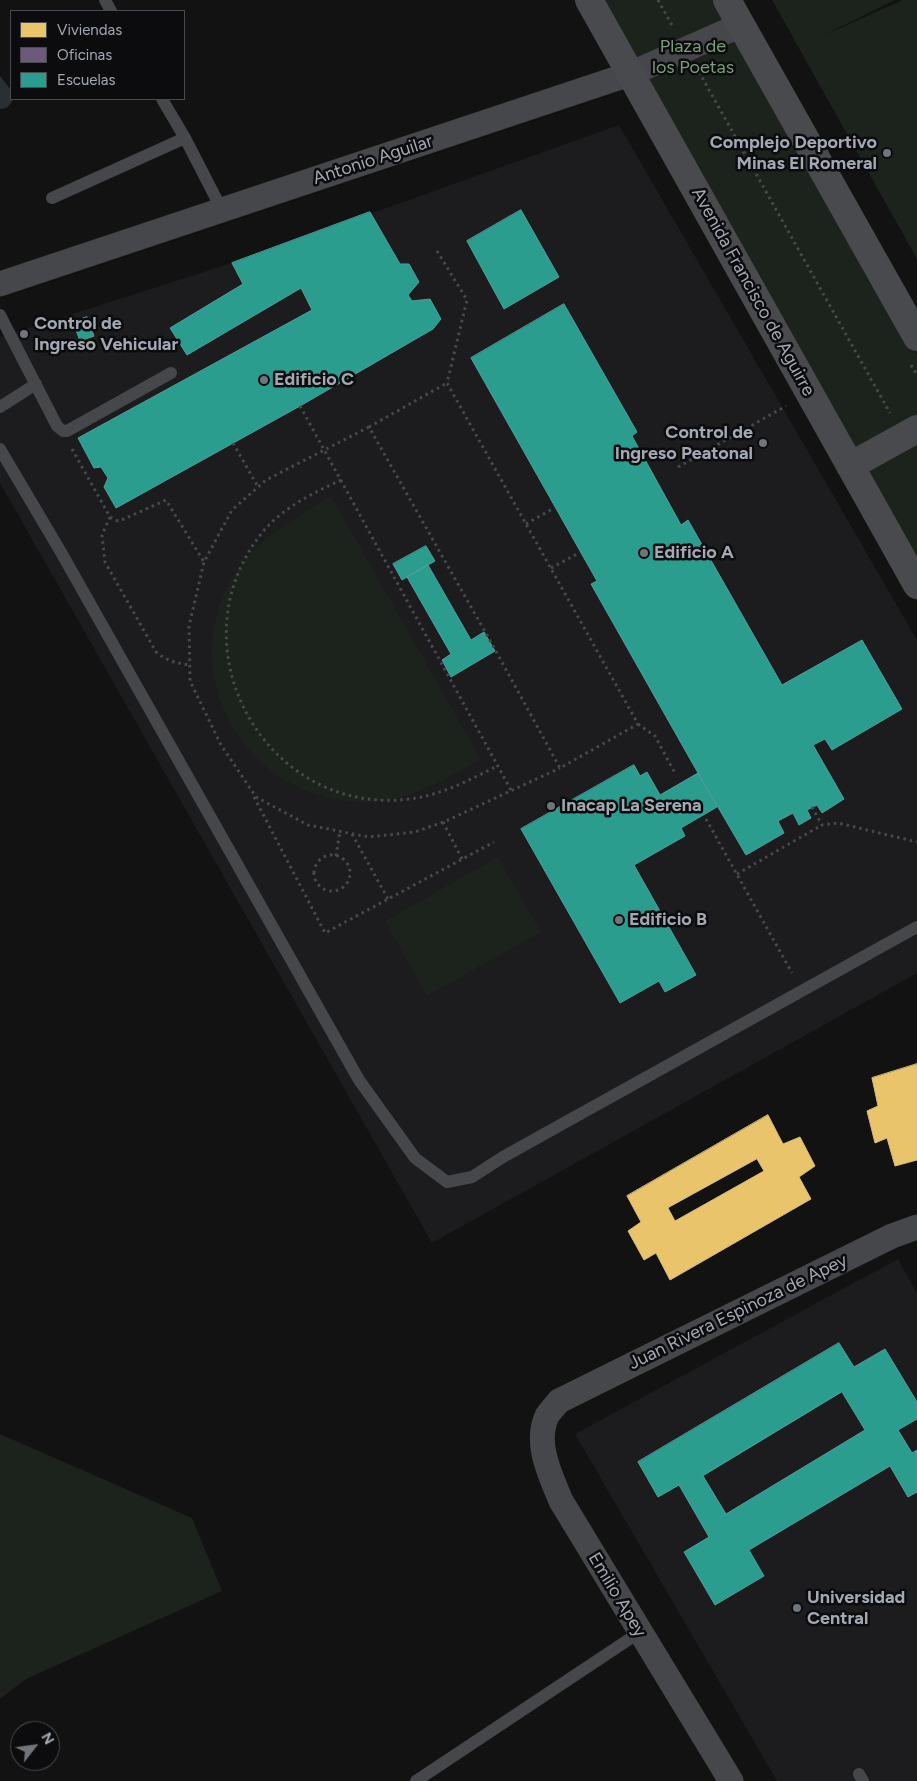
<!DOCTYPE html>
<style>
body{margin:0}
#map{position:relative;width:917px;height:1781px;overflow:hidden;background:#121212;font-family:Figtree,sans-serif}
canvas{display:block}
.legend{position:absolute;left:10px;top:10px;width:175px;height:90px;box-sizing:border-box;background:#0c0c0e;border:1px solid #484b50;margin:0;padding:6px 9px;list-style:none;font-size:15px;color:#a3a9b3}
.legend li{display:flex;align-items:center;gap:10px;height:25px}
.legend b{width:25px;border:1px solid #484b50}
.north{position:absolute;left:10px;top:1721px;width:50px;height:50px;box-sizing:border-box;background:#0c0c0e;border:1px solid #484b50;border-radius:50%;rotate:60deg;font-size:14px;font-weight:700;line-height:20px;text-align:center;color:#a3a9b3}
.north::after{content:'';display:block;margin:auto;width:18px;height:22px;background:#70747b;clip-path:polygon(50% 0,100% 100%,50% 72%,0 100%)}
</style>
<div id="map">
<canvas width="917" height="1781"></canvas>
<ul class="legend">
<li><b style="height:14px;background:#e9c46a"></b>Viviendas</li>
<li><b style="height:14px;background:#6d597a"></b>Oficinas</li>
<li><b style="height:14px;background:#2a9d8f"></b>Escuelas</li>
</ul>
<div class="north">N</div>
</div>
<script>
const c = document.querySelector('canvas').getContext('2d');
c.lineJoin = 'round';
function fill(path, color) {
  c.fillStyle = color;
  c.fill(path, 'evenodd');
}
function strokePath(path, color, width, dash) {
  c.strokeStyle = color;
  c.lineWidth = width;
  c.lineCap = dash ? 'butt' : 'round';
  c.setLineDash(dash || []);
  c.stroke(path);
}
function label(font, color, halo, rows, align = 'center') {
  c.font = font + ' Figtree,sans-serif';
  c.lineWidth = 5;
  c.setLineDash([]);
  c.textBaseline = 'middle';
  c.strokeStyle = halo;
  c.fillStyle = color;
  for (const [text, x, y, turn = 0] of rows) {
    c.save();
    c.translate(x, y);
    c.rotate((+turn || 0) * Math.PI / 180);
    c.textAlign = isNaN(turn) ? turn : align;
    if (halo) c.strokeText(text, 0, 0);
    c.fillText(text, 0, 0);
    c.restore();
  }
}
fill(new Path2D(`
 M619,125L917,640V973L432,1243L0,483V337L232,263Z
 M898,1259L917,1294V1781H777L575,1434Z`), '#1c1c1e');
fill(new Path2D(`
 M603,0H718L917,355V560Z
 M772,0H895L822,36L903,0H917V259Z
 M331,496L481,759C445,779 408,803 365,802C239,802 165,658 246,559C268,532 302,515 331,496Z
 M498,857L541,932L427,996L385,921Z
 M0,1434L192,1518L222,1591L26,1679L0,1699Z`), '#1c221c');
fill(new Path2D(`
 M0,76L11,90V99H13C10,105 8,109 0,109Z`), '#282f35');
const homes = new Path2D(`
 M917,1064V1160L895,1166L887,1138L875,1143L867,1111L878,1106L872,1078Z
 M768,1115L783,1144L800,1137L815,1166L799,1177L811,1199L670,1280L656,1253L644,1260L628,1231L641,1222L627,1196ZM757,1159L764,1171L675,1221L668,1208Z`);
fill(homes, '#e9c46a');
strokePath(homes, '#d4bc80', 1);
const offices = new Path2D(`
 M764,440L767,444L762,446L760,442Z`);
fill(offices, '#6d597a');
strokePath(offices, '#7d718b', 1);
const schools = new Path2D(`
 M521,210L559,277L504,309L467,241Z
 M370,212L400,264H409L419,282L408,295L412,301L430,299L441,319L433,329L300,406L116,508L104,487L108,478L101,467L94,468L78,438L312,310L301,288L187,355L170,328L243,284L232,263Z
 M564,304L637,432L632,436L681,525L688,520L782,685L862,640L902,709L832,750L825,739L813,745L844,799L822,813L817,805L807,810L811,818L799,825L793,813L778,821L784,833L746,855L698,773L591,584L597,581L471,358Z
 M87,317L94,336L80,341L73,322Z
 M426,546L435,561L402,580L393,564Z
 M428,565L471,640L484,632L495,651L451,677L442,660L451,654L407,577Z
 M634,765L640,776L647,772L660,795L698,773L717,807L681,828L685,836L634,865L696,975L665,992L659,981L620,1003L521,829Z
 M839,1343L854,1367L885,1349L917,1402V1419L898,1430L912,1453L917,1450V1492L908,1497L890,1466L749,1550L764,1576L715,1605L684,1552L709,1537L679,1485L658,1497L638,1462ZM842,1392L865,1430L726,1514L703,1476Z`);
fill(schools, '#2a9d8f');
strokePath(schools, '#4ea19a', 1);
strokePath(new Path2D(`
 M658,0L673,27
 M699,72L890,413
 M437,251L467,300L447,383L638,724L560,768L492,644L369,427L447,383
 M911,365L917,375
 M300,406L511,790
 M369,427L266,480L232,510L204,562L189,626L190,681L221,745L256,797L308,825L369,837L415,832L446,821L560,768
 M233,443L258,487
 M72,449L110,517L118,521L124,519L166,500L204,562
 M678,467L786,406
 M341,480C311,494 278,510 258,538C174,652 268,817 410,799C441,795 470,780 497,766
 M110,517L102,535L105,562L156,652C167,661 176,663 190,665
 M526,524L554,508
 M551,568L579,553
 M638,724L655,736L676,775
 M254,797L325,933L494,842
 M812,807L822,825L838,823L917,842
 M706,819L792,973
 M443,822L462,859
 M352,834L388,899
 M314 873a18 18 0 1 1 36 0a18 18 0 1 1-36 0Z
 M336,856L340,831
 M737,874L822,825`), '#48494d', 3, [2.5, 4]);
strokePath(new Path2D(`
 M105,0L111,11
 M162,99L185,138L222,210
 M52,198L185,138
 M0,315L57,426L63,431H67L171,373
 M0,407L36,384
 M0,449L62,554L359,1080L415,1158L447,1182L472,1177L503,1157L564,1123L917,927
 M859,1774L863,1781
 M416,1781L640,1632`), '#46474b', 12);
strokePath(new Path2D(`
 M0,284L630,74L741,25
 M731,1781L561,1501C551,1476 534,1444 547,1416C550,1411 556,1405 559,1401L892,1236L917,1227`), '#46474b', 25);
strokePath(new Path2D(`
 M589,0L917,585
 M727,0L917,337
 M850,466L917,429`), '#484a4d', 28);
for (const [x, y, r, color] of [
 [887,153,5,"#70747b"],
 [24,334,5,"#70747b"],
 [264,380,5,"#70747b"],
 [763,443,5,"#70747b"],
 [644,553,5,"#70747b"],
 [551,806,5,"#70747b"],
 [619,920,5,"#70747b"],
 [797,1608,5,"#70747b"]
]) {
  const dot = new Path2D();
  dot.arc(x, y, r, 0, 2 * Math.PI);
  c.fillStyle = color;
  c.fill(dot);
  strokePath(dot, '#0c0c0e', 2);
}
label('18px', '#7a9e7b', '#0c0c0e', [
 ["Plaza de",693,47],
 ["los Poetas",693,68]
]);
label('bold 18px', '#a3a9b3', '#0c0c0e', [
 ["Complejo Deportivo",877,143,"right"],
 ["Minas El Romeral",877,164,"right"],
 ["Control de",34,324],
 ["Ingreso Vehicular",34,345],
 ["Edificio C",274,380],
 ["Control de",753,433,"right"],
 ["Ingreso Peatonal",753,454,"right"],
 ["Edificio A",654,553],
 ["Inacap La Serena",561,806],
 ["Edificio B",629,920],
 ["Universidad",807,1598],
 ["Central",807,1619]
], 'left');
label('18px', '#a3a9b3', '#0c0c0e', [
 ["Antonio Aguilar",373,160,-18],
 ["Avenida Francisco de Aguirre",753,292,61],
 ["Juan Rivera Espinoza de Apey",738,1312,-26],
 ["Emilio Apey",617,1595,59]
]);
</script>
